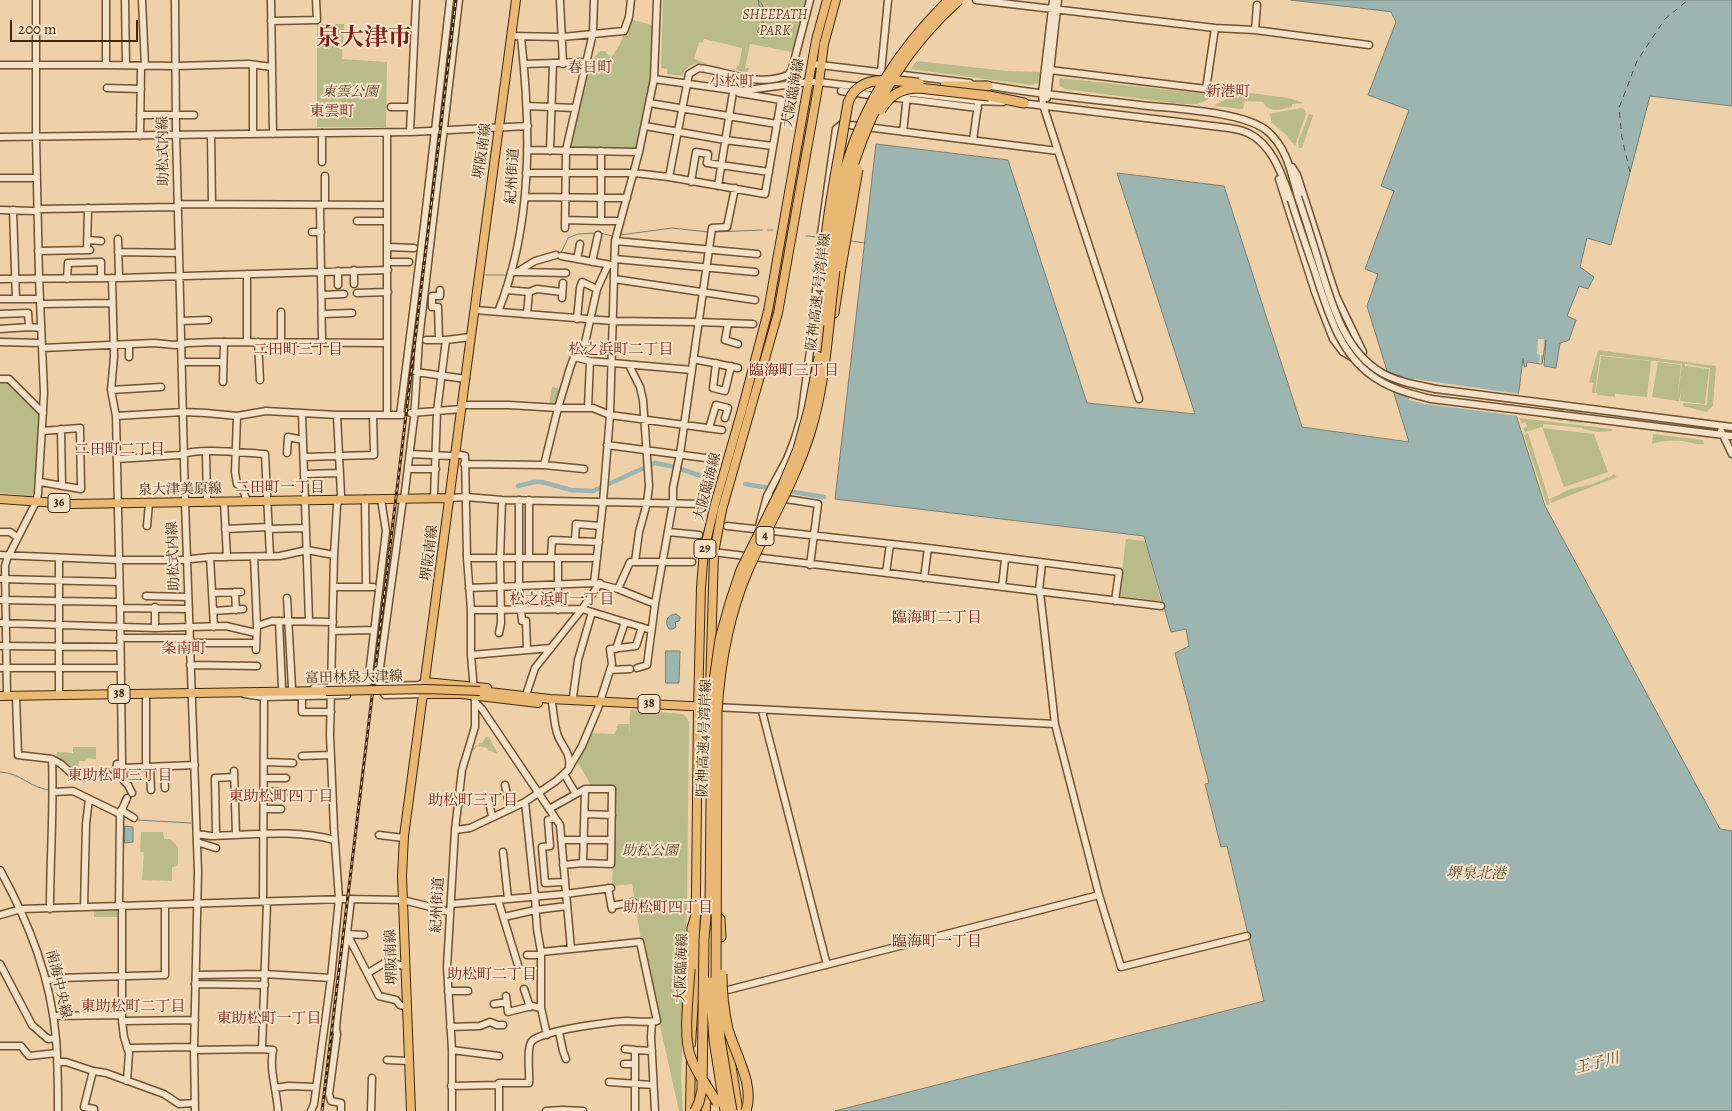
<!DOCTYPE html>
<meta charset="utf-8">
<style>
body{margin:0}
#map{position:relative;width:1732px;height:1111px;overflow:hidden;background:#efd1a9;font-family:Alegreya,serif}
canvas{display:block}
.scale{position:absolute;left:10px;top:20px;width:128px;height:22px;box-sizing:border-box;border:2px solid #43280b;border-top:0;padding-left:6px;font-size:15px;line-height:18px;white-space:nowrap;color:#43280b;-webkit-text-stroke:4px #f5e1c7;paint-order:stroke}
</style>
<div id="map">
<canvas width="1732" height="1111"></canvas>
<div class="scale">200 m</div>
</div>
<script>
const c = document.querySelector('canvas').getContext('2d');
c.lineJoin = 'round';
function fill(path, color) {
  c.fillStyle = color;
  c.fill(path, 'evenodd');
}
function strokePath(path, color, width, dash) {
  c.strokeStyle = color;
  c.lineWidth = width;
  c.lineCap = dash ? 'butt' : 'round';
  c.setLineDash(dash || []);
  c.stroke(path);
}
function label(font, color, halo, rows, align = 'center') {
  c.font = font + ' Alegreya,"Noto Serif JP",serif';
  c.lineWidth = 4;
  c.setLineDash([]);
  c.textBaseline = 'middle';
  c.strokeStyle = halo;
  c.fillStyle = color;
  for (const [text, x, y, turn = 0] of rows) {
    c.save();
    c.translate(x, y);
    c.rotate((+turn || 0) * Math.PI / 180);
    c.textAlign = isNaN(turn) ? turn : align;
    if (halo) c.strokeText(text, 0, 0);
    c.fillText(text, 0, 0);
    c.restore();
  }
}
fill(new Path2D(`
 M663,0H807L792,52L750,44L745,68H749L748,72L738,71V68L737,71L729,69L736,70L737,65L739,66L742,48L704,39L702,43L699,42L694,59L708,64C696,62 688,64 682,76L667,74V69L661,68Z
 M630,19L652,25L649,87L637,150L570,149L568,147L590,62L600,51H605L611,58L620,44Z
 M317,24H344L342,59L387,62L386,127H317Z
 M917,61L1007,71L1041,72L1040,83L1030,85L910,69Z
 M1060,78L1217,95L1238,89L1214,98L1215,96L1198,104H1180L1065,89L1059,85Z
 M1250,93L1289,98L1304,103L1292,104V107C1281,109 1269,114 1263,102L1245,101L1243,109L1213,106L1232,96Z
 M1301,108L1304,109L1306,114L1295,146L1285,134L1271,122V118L1269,114Z
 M1309,114L1313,115L1312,119L1302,148H1299L1298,142Z
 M1598,350L1716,366L1713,406L1706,412L1683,406V403L1707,405L1710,368L1685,364V366L1709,369L1705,404L1680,401L1682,388L1679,401H1677L1682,364L1600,355L1595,392L1615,394V397L1597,395V393H1592L1593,383L1589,382Z
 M1601,356L1651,361L1647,397L1596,392Z
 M1658,362L1681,365L1677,401L1652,397Z
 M0,381H8L39,412C38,430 41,483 32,496L0,493Z
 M552,387L561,389L557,406L549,405Z
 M1552,400L1565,401L1563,421L1549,419Z
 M1571,402L1584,404L1582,423L1569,422Z
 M1519,418L1612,429V431L1599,432L1583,429L1582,428L1543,424V428L1594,434L1608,472L1564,487L1542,427L1525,432L1523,428L1527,427L1526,422L1522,423Z
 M1528,433L1549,500L1550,504L1547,505L1524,435Z
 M1653,434L1703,440L1704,444C1698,445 1694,443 1688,442C1677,440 1662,440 1652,444Z
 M1614,474L1617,477L1551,503L1550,499L1570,489L1593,484L1608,477L1610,479L1609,477Z
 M1126,539L1145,541L1161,601L1119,596Z
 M630,710L683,714L687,718L689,722L687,910L681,1078L683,1111H679L641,940L632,884L612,886L616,787H592L577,761L590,733L615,734L618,724H629V736Z
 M486,737H489L498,754L488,750L487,748L477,746L474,750L470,749L471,747L474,748L476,745L478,746L479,743H482Z
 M73,747H96V759L86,758L85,761H79V766L75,767L76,771L71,770L56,758L57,752L73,753Z
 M141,832H163L164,839H170L178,847V866L172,867V881L142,880L144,852H140Z
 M94,911H120L119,917H94Z`), '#b9bc89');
const water = new Path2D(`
 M758,0C767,6 765,21 761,31L765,36L763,38L757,31C767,21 760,13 758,0Z
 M1291,0H1732V106L1650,96L1611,245L1587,238L1580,267L1594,277L1588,289L1579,286L1567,316L1576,320L1569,340L1560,343L1556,368L1544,366L1546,340L1542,364L1527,362L1526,367L1524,366L1523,358L1516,415L1545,506L1720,829L1732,831V1111H835L1264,1001L1227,846L1221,847L1205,784L1209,783L1175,653L1189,646L1186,629L1171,632L1144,536L835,499L876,144L1008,160L1087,403L1195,414L1117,173L1224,186L1302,427L1409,442L1367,306L1378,274L1365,269L1394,191L1381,186L1409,110L1368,95L1396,22L1391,12Z
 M676,614L680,617L679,621L675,622L676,627L673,629H669C664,622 667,614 676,614Z
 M666,651H680L679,683H666Z
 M125,826L133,827V842L125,843Z`);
fill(water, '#9cb5b1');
strokePath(water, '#787d6f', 1);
fill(new Path2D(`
 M1538,339H1544L1543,355H1541V364L1539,363L1540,355L1537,354Z
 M1384,370L1402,378L1413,381L1414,379L1521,394L1519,416L1425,404L1409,400V398L1391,391Z`), '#efd1a9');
strokePath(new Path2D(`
 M767,230H773
 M715,232L762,230
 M600,233L613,236
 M620,235L672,228L708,232
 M806,236L818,237
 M851,241L865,243
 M561,253L568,238L578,234L596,233
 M485,275H507
 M0,772C19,772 32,789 50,790
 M137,820L191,823`), '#787d6f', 1);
strokePath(new Path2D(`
 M745,484L824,497
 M518,486L534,482H542L571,490L593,491L655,463L675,467L707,478`), '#9cb5b1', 4.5);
strokePath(new Path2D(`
 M1630,172L1622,138L1619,108L1637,61L1665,19L1688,0`), '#594b34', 1, [6, 5]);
const minor = new Path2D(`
 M106,0V65L175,66L249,64L272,67
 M125,0L126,65
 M142,0L145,66
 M175,0L176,131L185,502L198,872L194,1050L195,1111
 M271,0L273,134
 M560,0L563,64
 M976,0L1215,28L1255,30L1369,45
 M1053,0L1042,94L1043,105L1139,399
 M271,21L317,20L316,0
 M1255,30L1257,5
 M512,36L562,37L624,31L629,17L631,0
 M524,64L587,62
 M812,64L970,83
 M0,65H106
 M253,65V134
 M1050,70L1206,89L1215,28
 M881,72L888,0
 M654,79L739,91L809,82H819L979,101L1003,102
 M985,85C1036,94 1088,99 1140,105C1172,109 1241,111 1266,130C1287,147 1291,172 1298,197
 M107,88L141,89
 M841,91L878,96
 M890,97L978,108
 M1047,98L1058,0
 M649,103L777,124
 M1021,103L1229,128C1235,129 1242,130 1248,133C1273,145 1282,175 1291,200
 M527,106L575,108
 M391,107H410
 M140,115H194
 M645,126L725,140L773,146
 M410,132L416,0
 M903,132L907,96
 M322,133V162
 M211,135L212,204
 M140,136L141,66
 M0,137L410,132L528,126
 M973,140L978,104
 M527,150L639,152
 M550,151L553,63
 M601,151V221H620
 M526,173H634L669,177L765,194L781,100L739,93
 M325,176V205
 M669,177L689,74L699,68C729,71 756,88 788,75L792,69L810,0
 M0,178H37
 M1279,179L1315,292L1333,339L1343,352L1353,358H1358L1363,352L1336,296L1297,175L1292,167
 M691,182L696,152L708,154L707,163L769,172
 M718,186L733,92
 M526,197L627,198
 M178,204L387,205
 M320,205L322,342
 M0,210L35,211L41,209L178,207
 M13,210L16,299
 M565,220L601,221
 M357,221H387
 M565,228L566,150L593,33L594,0
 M312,232H321
 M118,239L119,278
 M88,240L101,241
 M615,241L757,254
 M388,247L414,248
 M87,250L88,208
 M38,251L90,250
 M118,252L179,253
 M561,256L611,265
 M577,259L580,244
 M615,259L755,272
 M388,262H409
 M592,262L598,235
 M354,270V284
 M338,271V285
 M511,272H517L535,261L556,255
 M519,272L566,273
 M0,279L119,278L388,270
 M67,279L68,263L101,262V278
 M614,279L755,300
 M507,290L529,292L537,289L562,292
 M357,293L388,292
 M322,295L344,294
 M562,298L563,283
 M0,299H40
 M40,304L112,303
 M475,310L613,321L698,322L753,324
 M498,312C533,224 531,129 521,37
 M0,314L28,313L29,327L41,328
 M322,314L352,313
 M527,314L529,292
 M577,319L580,288L582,282L597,289
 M181,321L208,320
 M728,324L725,340L738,344
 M0,329L29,327
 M426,340H446L471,337
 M439,340L438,307H432V296H440V290
 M0,342L41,343
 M247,342V274
 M258,342L260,380
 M281,342V312
 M42,348L154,343L175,345L188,343L216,342L387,343
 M129,357V345
 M574,357L590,361L692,370
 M693,359L738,368
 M182,362H223
 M716,363L713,388L725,391L731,366
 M416,372L466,379
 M0,379H9L43,413
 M223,382L224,342
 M1436,389L1732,427
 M111,390L161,387
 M1431,399L1732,436
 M462,405H509L558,408H593L610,415L722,430
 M588,408L590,361
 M411,413L462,409
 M302,414L309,621
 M387,415V133
 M400,415L424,226L450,0
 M116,416L183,412L206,413L237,416L266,411L337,415H403
 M237,416L235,472L237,484L242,488L247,501
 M709,428L716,405L728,408L725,418
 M61,429L62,486
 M1721,431L1732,454
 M607,445L713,459
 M206,452L207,502
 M287,453L288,437L303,440
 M410,454L452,456L456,454L465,456L467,558L471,610V655L475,702V727L462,770L455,830L447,967L452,1050V1111
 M304,457L374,455L373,416
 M117,459L180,455C197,447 245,453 265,454L270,556
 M464,464L544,465L584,469
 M544,465L558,408L570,368L574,357L585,343L597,289L608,265
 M408,469H436
 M305,474L340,473
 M40,482L81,489L80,428L42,431
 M767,496L818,504L810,565
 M434,498L437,411L446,340
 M450,498L466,497L502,500L703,504
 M365,499L366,586
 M404,499L414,418L419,340L459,0
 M224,502L227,557
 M147,526L149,503
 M727,526L928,548L1119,572L1115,601
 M759,526L767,496L787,459L794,441L801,418L812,336L821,234L836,129L842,124L1058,151
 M225,529L268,527
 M268,529L306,528
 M0,532H10L17,537
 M668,532L699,535
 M575,541L576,524L600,526
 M704,551L1161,606
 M0,555L119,560H182L210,557L280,556L307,550L334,555
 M210,557L214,627
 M254,557L257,626L256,650
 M59,558V695
 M467,558H597
 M529,558V500
 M551,558L552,540L599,542
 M558,558V610
 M635,562H692
 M886,573L890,544
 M924,578L928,548
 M0,579L119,582
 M594,583L603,502L610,415L615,241L639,152L654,79L657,0
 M335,587H373
 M1002,587L1005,559
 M469,588L594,583L618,589L630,562H635L639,532L647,503L649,486L643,400L640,387L629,365
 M618,589L655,604
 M1039,591L1042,563
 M235,592L236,610
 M1040,592L1055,724L1099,895L1121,967L1247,936
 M212,593L241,592
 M146,596L188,597
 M287,598L292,688
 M0,600L120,602
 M155,607V628
 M120,608L189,609
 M471,610L582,609L651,630
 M519,610V500
 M521,610L522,621H526L527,650
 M213,611L243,609
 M279,621L282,688
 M0,623L155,628L226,626L256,633
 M257,626L272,621L333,622
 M333,631L374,630
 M499,633L501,623L500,559L502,500
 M120,638H190
 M190,643H256
 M0,646L120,647
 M616,649L625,622
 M471,655L551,648
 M190,665L257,666
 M0,668H121
 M637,668L647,665L655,604L673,503V488L680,454L712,228L727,227L735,188
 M610,670L630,669
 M386,686H381L378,682L403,499
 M314,688L363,686L368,683L386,531L381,499
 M527,692L535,668L582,609L600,583
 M244,694L264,697L347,695V687
 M423,694L385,695L383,692V687L386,686L419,685L425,682
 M7,696L5,566L7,559L36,502L38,494L44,393L39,278L36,137V0
 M16,696L18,755L52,759L61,764L73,775L81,776L115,775L117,764H122L120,602L116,416L111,390L114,357L112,278
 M302,697V712H331
 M573,697L578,660L592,612
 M475,702L482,709L560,825L571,949
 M552,703C554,714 554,726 558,736C562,746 571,754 569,766
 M714,707L1055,724
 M762,711L827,965
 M302,756L330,755
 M265,762L293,763
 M122,764V768L195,765
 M146,767V694
 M150,767L151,790
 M164,767L165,788
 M122,768L124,781L128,785L132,793
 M234,771L236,835
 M564,774L576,794
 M265,778H286
 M505,785L510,809
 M264,791L280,792L283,795
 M53,792L73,791L120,814
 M488,797L492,816
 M525,802L535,897L537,929L541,952V1008L547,1035
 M264,809H281
 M549,809L585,789H612L611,864L583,863L563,865
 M121,810L134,818
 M585,814L612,815
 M555,818L548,820L550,846L542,847L545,883L564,882
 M455,830L470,828L525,802L556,781L568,770L582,746L598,708L612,664L610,649L636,646L642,627
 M197,834L211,836C252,835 295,829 334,840
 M379,835L404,838
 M216,836L215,778L234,777
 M561,840H611
 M197,842L216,848
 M503,852L508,899
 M583,863L585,789
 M0,870C29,923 51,978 56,1039C58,1063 58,1087 58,1111
 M608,888L612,909
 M498,900L518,965
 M263,902L264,697
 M267,902L262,1049L273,1050C269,1070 277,1091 278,1111
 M451,904L565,894L611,888
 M119,905L120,814L127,798
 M122,905V1021L195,1020
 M611,906L633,902
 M84,907L86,824L89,799
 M50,909C50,859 54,809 52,759
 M0,915L21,909L345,899L403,900L450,912
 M504,917L535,910L567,906
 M347,934L379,996L396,1000L400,1005L406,1007
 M347,934L364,935
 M527,955H541
 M0,964L32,1025L48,1039L56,1038
 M368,973L386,962L405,966
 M196,975L265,974L331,978
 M46,981L58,978L165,975V905
 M195,984L265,985
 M524,989L530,1007
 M448,991H468
 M720,992L1099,895
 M506,996L508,1012L532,1006L541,1008
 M494,1004L507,1002
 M53,1016L122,1015
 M122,1021L124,1037L129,1053L127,1081
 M652,1022L651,1037L655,1111
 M450,1027L480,1026L490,1022L497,1025H503
 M559,1032L563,1051L566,1059
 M0,1046H21L29,1056L57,1053
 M127,1048L194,1047
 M625,1049L635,1050
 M194,1050L262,1049
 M452,1050L499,1056
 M387,1060L409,1061
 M57,1062H66L93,1071L106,1073L164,1094L179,1104L195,1103
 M624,1064H635
 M93,1071L84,1107L94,1109V1111
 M609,1082L653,1085
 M499,1085V1111
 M451,1086L499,1085V1083H529C530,1075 526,1047 532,1041C544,1030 609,1022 626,1021C637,1021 647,1023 657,1021L640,942L541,952
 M275,1088L288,1086L316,1087
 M311,1111L314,1104L331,978L339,899L334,829L330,735L334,555L337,505L341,495L337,415
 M341,1111V1103L331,1101L329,1094L337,1034L336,1029L337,1017L351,899
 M371,1111L372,1078
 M546,1111L562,1110L583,1111
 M635,1111V1050L652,1051`);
const major = new Path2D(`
 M0,499L72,504L450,498
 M425,682L487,688
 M710,689L714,553L722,510L778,313L819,82L824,44L836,0
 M480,691L550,699L709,707
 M423,694H462L538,703
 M0,696L326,691
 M691,1044L695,985L698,707L701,587L704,551L715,504L743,406L768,311L816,40L827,0
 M706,1083V1111
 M411,1111L402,876L404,836L516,0
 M690,1111L691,1058`);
const highway = new Path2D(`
 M945,86H988
 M989,96L1024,103
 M834,313L841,267
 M820,347L823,267
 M720,919L721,937
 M690,969L692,928L697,912
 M725,1027L738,1111`);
strokePath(minor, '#6e5232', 9);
strokePath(major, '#43280b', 10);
strokePath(highway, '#43280b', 11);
strokePath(minor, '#f5e1c7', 6);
strokePath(major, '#e8b874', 8);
strokePath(highway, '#e8b874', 9);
const rail = new Path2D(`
 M322,1111L456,0`);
strokePath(rail, '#43280b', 3);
strokePath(rail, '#f5e1c7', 1, [4]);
const minorBridge = new Path2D(`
 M1298,197C1306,220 1313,243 1320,266C1332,304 1344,351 1382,373C1398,382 1418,385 1436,389
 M1291,200C1298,223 1306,246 1314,269C1327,309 1339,356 1377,379C1394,390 1412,394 1431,399`);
const majorBridge = new Path2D(`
 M326,691L426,689L480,691`);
const highwayBridge = new Path2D(`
 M881,110C890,95 901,88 919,88L989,96
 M823,267C827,211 839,158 848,103C859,72 894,81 919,83
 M841,267L858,169
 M823,321C828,269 832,214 847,163C866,100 902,46 949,0
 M710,909L712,695L720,639L730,603L741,570L783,485L798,449L809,409L819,357
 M690,969C689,991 683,1035 690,1055C695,1073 709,1087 717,1103
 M722,974C722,993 724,1011 728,1029C735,1054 755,1085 746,1111
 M710,982L714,1040L725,1111
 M695,1111L699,1102L702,1090L704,939L707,904
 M732,1111L720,1039L716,987L717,712C720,664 729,614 748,570C769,523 795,481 810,433C824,388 827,342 832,296C837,252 841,206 854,163C874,100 910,44 959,0`);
strokePath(minorBridge, '#6e5232', 9, []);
strokePath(majorBridge, '#43280b', 10, []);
strokePath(highwayBridge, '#43280b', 11, []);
strokePath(minorBridge, '#f5e1c7', 6);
strokePath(majorBridge, '#e8b874', 8);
strokePath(highwayBridge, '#e8b874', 9);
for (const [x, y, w] of [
 [59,503,22],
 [765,536,18],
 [705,549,22],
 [119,694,22],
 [649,704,22]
]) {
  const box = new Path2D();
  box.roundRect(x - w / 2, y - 9.5, w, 19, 4);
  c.fillStyle = '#f5e1c7';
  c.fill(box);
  strokePath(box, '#43280b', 1);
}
label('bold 12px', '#43280b', null, [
 ["36",59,503],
 ["4",765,536],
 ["29",705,549],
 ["38",119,694],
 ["38",649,704]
]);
label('italic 14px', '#5b4624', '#f5e1c7', [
 ["SHEEPATH",775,16],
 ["PARK",775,32],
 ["東雲公園",350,93],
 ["助松公園",650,852]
]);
label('14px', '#43280b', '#f5e1c7', [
 ["大阪臨海線",794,93,-80],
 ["助松式内線",164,151,-91],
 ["堺阪南線",483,151,-82],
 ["紀州街道",513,176,-87],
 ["阪神高速4号湾岸線",819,292,-83],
 ["大阪臨海線",708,487,-75],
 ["泉大津美原線",180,490,-1],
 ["堺阪南線",430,553,-83],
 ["助松式内線",174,556,-92],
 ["富田林泉大津線",354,678,-1],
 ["阪神高速4号湾岸線",705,738,-88],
 ["紀州街道",438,905,-87],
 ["堺阪南線",392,957,-92],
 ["大阪臨海線",682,968,-88],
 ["南海中央線",58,984,77]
]);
label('15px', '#7a1f14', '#f5e1c7', [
 ["春日町",590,68],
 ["小松町",732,82],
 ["新港町",1228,92],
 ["東雲町",332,112],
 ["二田町三丁目",298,350],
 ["松之浜町二丁目",621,350],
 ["臨海町三丁目",794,371],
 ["二田町二丁目",120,450],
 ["二田町一丁目",280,488],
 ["松之浜町一丁目",562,600],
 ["臨海町二丁目",937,618],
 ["条南町",184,649],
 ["東助松町三丁目",120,776],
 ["東助松町四丁目",281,797],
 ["助松町三丁目",473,801],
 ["助松町四丁目",668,908],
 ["臨海町一丁目",937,942],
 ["助松町二丁目",492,975],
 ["東助松町二丁目",133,1007],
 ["東助松町一丁目",269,1019]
]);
label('italic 15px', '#594b34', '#f5e1c7', [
 ["堺泉北港",1476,874],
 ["王子川",1597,1064,-14]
]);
label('bold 24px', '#7a1f14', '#f5e1c7', [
 ["泉大津市",364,39]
]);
</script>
